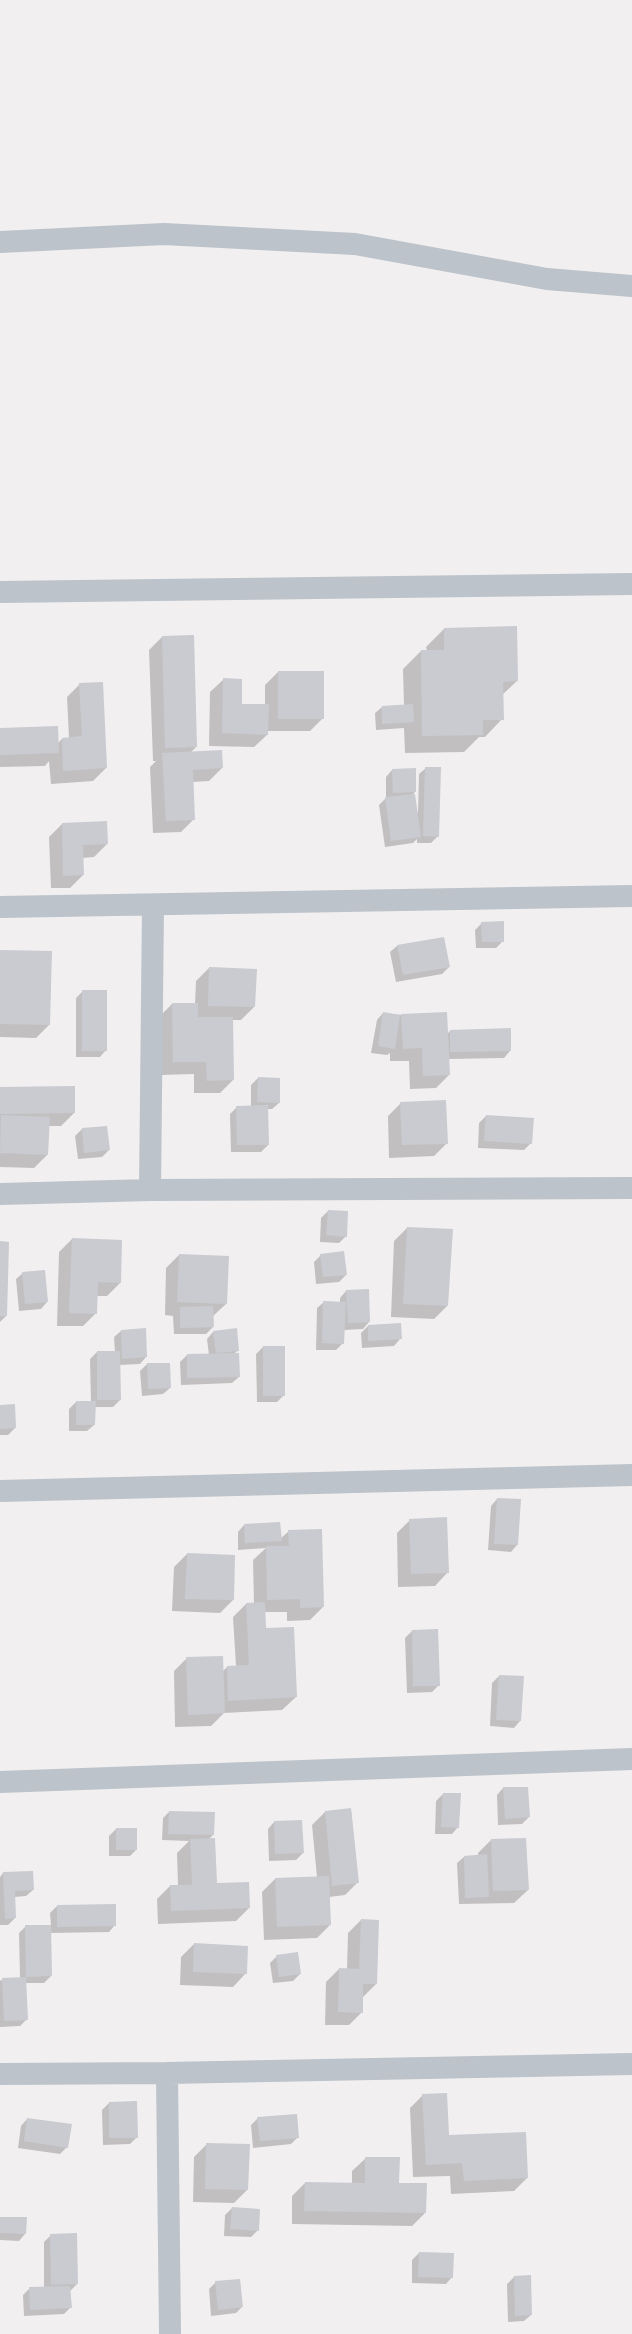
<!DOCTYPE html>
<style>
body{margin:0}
canvas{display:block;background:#f1efef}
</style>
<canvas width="632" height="2334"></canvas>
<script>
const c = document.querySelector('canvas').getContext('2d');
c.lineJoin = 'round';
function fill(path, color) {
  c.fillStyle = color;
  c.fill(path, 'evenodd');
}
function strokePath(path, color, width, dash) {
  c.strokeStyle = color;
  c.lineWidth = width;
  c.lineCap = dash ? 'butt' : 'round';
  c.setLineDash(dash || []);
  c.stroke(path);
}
fill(new Path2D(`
 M444,629L517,681L502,695V719L485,737H479L464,752L405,753L404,728L376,730L375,713L382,707L404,706L403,669L421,651H427L426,647Z
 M162,637L196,747L190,753L221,751L222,768L209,781L192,782L194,819L181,832L153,833L150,767L156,761H153L149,650Z
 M278,672L323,718L310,731H268V734L254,747L209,746L210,692L224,679L241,705H265V685Z
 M102,683L106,768L93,781L51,784L49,761L45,766L0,767V729L58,743L62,739L69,738L67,697L80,684Z
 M426,768L438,836L431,843H417V839L413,843L385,847L379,805L386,798V777L392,770L415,792L412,795L418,814L419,774Z
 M106,822L107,844L94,857L82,858L83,875L70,888H51L49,837L62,824Z
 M482,923L503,941L496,948H476L475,930Z
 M397,946L449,967L442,974L396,982L390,952Z
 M0,951L49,1025L36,1038L0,1037Z
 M209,968L256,970L254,1007L241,1020H232L233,1080L220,1093H194V1074L160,1075L159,1017L172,1004H195L196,981Z
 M83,991L106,1050L100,1057H76V998Z
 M383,1013L401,1015L447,1034L450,1031L510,1051L504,1058L448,1059L449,1075L436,1088L410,1089L409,1061H390V1053L387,1055L371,1053L377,1020Z
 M258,1078L279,1103L272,1109H268V1145L261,1152H231L230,1114L237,1107H251V1085Z
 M0,1088L74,1113L61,1126H48L47,1155L34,1168L0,1167Z
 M401,1103L447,1143L434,1156L389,1158L388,1116Z
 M486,1116L531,1143L524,1150L478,1148L479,1123Z
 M82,1129L109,1150L102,1157L78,1159L75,1136Z
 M328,1211L346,1236L339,1243L320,1242L321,1218Z
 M407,1228L447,1306L434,1319L391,1317L394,1241Z
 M72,1239L121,1241L120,1283L107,1296H97L96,1313L83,1326H57L59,1252Z
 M0,1242L6,1316L0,1322Z
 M179,1255L226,1304L212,1317L213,1327L206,1334H174L173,1316L165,1315L166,1268Z
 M321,1255L346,1275L339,1282L316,1284L314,1262Z
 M44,1271L47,1302L41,1309L19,1311L16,1279L23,1273Z
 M346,1291L369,1322L363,1329L344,1330L343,1343L336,1350H316L317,1308L324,1302L340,1303V1298Z
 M400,1324V1339L394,1346L362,1348L361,1333L368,1326Z
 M145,1329L146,1357L140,1364L119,1365L120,1400L113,1407H94V1425L87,1431H69V1409L76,1402H91L90,1359L97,1352H115L114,1337L121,1331Z
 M213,1332L238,1350L234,1354L239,1377L232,1383L181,1385L180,1362L187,1355H209L207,1339Z
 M263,1347H284V1395L277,1402H257L256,1354Z
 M147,1364L170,1388L163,1394L142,1396L140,1371Z
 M0,1406L15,1428L8,1435H0Z
 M497,1499L517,1545L511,1552L488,1550L491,1506Z
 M410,1520L448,1572L435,1586L398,1587L397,1533Z
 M244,1525L280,1539L289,1531L323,1607L310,1620L287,1621V1612H264L265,1629L296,1697L282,1710L224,1713L211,1726L175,1727L174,1671L187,1658L223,1671L227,1667L236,1666L233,1617L246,1604H254L253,1560L266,1548L238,1550V1532Z
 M187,1554L233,1600L220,1613L172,1611L174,1567Z
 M412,1631L439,1685L432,1692L407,1693L405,1638Z
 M499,1676L520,1721L514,1728L490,1726L492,1683Z
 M503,1788L529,1817L522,1824L498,1825L497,1795Z
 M443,1794L458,1827L452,1834H435L436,1801Z
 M351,1809L358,1882L345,1895L329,1897L330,1925L317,1938L264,1940L262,1892L275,1879L317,1877L312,1825L325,1812Z
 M169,1812L213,1835L209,1839L216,1884L249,1908L236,1921L158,1924L157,1899L170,1886H178L177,1853L189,1841L162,1840L163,1818Z
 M274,1822L303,1853L296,1860L269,1861L268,1829Z
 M116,1829L136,1850L130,1856H109V1836Z
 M491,1840L528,1890L514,1903L459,1904L457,1863L464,1857L478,1856V1853Z
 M3,1873L33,1890L26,1896L14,1897L15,1918L8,1925H0V1877Z
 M57,1906L115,1925L109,1932L50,1933L51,1976L44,1983H25L26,2020L20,2026L0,2027V1981L3,1979L20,1978L19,1933L26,1926H51L50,1913Z
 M361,1920L376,1984L363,1997L362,2012L349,2025H325L326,1982L339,1969L347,1970L348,1933Z
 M194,1944L246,1973L233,1987L180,1985L181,1957Z
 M297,1953L300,1974L293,1981L273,1983L270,1963L277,1956Z
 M423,2095L448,2136L527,2178L514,2191L451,2194L450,2176L413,2177L410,2108Z
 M109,2103L137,2137L130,2144L103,2145L102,2110Z
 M258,2118L298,2137L291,2144L253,2148L251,2125Z
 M27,2119L67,2147L60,2154L18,2148L21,2126Z
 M207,2144L247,2190L234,2203L193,2202L194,2157Z
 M366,2158L398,2184H426L425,2213L412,2226L292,2224V2196L305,2183L352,2184V2171Z
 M232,2208L258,2230L251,2237L224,2236L225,2215Z
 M0,2218L25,2234L19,2241L0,2240Z
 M51,2235L77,2284L70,2291L71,2307L64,2314L24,2316L23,2295L30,2288H44V2242Z
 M419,2253L452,2277L446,2284L412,2283V2260Z
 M514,2277L531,2315L524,2321L508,2322L507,2284Z
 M216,2282L242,2307L236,2313L211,2316L209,2289Z`), '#0003');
fill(new Path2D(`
 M517,626L518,681L503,682L504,720H483V735L422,736L421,650H444V628Z
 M194,635L197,747L165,748L162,636Z
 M278,671H324V719H278Z
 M223,678L242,679V704H269L268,735L222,733Z
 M103,682L107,768L63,771L62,738L82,736L79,683Z
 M413,704L414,722L382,724V706Z
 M58,726L59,753L0,755V728Z
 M222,750L223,768L193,770L195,820L166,821L162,753Z
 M425,767H441L439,837L423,836Z
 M416,768V792L393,793L392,769Z
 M415,794L421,837L391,841L385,797Z
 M107,821L108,844L83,845L84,875L63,876L62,823Z
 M504,921V942H482L481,922Z
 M444,937L450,967L403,975L397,945Z
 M0,950L52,951L50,1025L0,1024Z
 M209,967L257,969L255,1007L208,1006Z
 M82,990H107V1051H82Z
 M172,1003H198V1017H233L234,1080L207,1081L206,1062H173Z
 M383,1012L400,1015L395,1049L378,1046Z
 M447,1012L450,1075L423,1076L422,1048L403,1049L401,1014Z
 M511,1028V1051L450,1052V1030Z
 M258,1077L280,1078V1103L257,1102Z
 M75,1086V1113L0,1114V1087Z
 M446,1100L448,1144L402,1145L400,1102Z
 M268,1105L269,1145H237L236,1106Z
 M1,1115L50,1117L48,1155L0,1153Z
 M486,1115L534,1118L532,1144L484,1141Z
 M107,1126L110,1150L84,1153L82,1128Z
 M328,1210L348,1211L347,1237L326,1235Z
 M407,1227L453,1229L448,1306L403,1304Z
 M72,1238L122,1240L121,1283L98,1282L97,1314L69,1313Z
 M0,1241L9,1242L7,1316H0Z
 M344,1251L347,1275L323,1277L320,1254Z
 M179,1254L229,1256L227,1304L177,1302Z
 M45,1270L48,1302L25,1304L22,1272Z
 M369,1289L370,1322L348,1323L346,1290Z
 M323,1301L346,1302L344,1344L322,1343Z
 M213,1306L214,1327L180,1328V1307Z
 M401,1323L402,1339L368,1341V1325Z
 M146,1328L147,1357L122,1359L121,1330Z
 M237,1328L239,1351L216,1353L213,1331Z
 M263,1346H285V1396H263Z
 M97,1351H120L121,1400H97Z
 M239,1353L240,1377L187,1378V1354Z
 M147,1363H170L171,1388L148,1389Z
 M76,1401H96L95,1425H76Z
 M15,1404L16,1428L0,1429V1405Z
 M497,1498L521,1499L518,1545L494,1544Z
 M447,1517L449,1573L411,1574L409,1519Z
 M280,1522L282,1541L245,1543L244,1524Z
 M322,1529L324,1607L300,1608V1599L267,1600L266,1546H289L288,1530Z
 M187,1553L235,1555L234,1600L185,1599Z
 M265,1602L266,1628L294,1627L297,1697L228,1701L227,1666L249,1665L246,1603Z
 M438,1629L440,1686H413L412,1630Z
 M223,1656L225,1713L188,1715L186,1657Z
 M499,1675L524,1676L521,1721L496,1720Z
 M503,1787H528L530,1817L505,1819Z
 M443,1793H461L459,1828L441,1827Z
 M351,1808L359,1883L332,1886L325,1811Z
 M169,1811L215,1812L214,1835L168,1834Z
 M302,1820L304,1853L275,1854L274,1821Z
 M116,1828H137V1850H116Z
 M215,1838L217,1883L249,1882L250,1908L171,1911L170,1885H192L190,1839Z
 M526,1838L529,1890L493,1891L491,1839Z
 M487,1854L489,1897L465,1898L464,1856Z
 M33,1871L34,1890L15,1891L16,1918L5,1919L3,1872Z
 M329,1876L331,1925L277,1927L275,1878Z
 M116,1904V1926L57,1927V1905Z
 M361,1919L379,1920L377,1984H363V2013L338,2012L339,1968L359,1969Z
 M25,1925H51L52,1976L26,1977Z
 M194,1943L248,1946L247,1974L193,1972Z
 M298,1952L301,1974L279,1977L276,1955Z
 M26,1977L28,2020L4,2021L2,1978Z
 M447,2093L449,2135L526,2132L528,2178L464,2181L462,2163L426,2165L422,2094Z
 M137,2101L138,2138H109V2102Z
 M297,2114L299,2138L260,2141L257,2117Z
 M27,2118L72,2124L68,2148L24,2141Z
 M206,2143L250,2144L248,2190L205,2189Z
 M365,2157H400L399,2183H427L426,2213L304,2211L305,2182L365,2183Z
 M232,2207L260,2209L259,2231L230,2229Z
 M0,2217H27L26,2234L0,2233Z
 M77,2233L78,2284L51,2285L50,2234Z
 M419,2252L454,2253L453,2278L418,2277Z
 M531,2275L532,2315L515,2316L514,2276Z
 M240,2279L243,2307L218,2310L215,2281Z
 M70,2286L72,2308L30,2310L29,2287Z`), '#c9cbd1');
strokePath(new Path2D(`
 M0,242L164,234L355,244L547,279L632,286
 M0,592L632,584
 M0,907L632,896
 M150,1190L153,906
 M0,1194L150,1190L632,1188
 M0,1491L632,1475
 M0,1782L632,1759
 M167,2073L170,2334
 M0,2074L167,2073L632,2064`), '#bcc3ca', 22);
</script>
